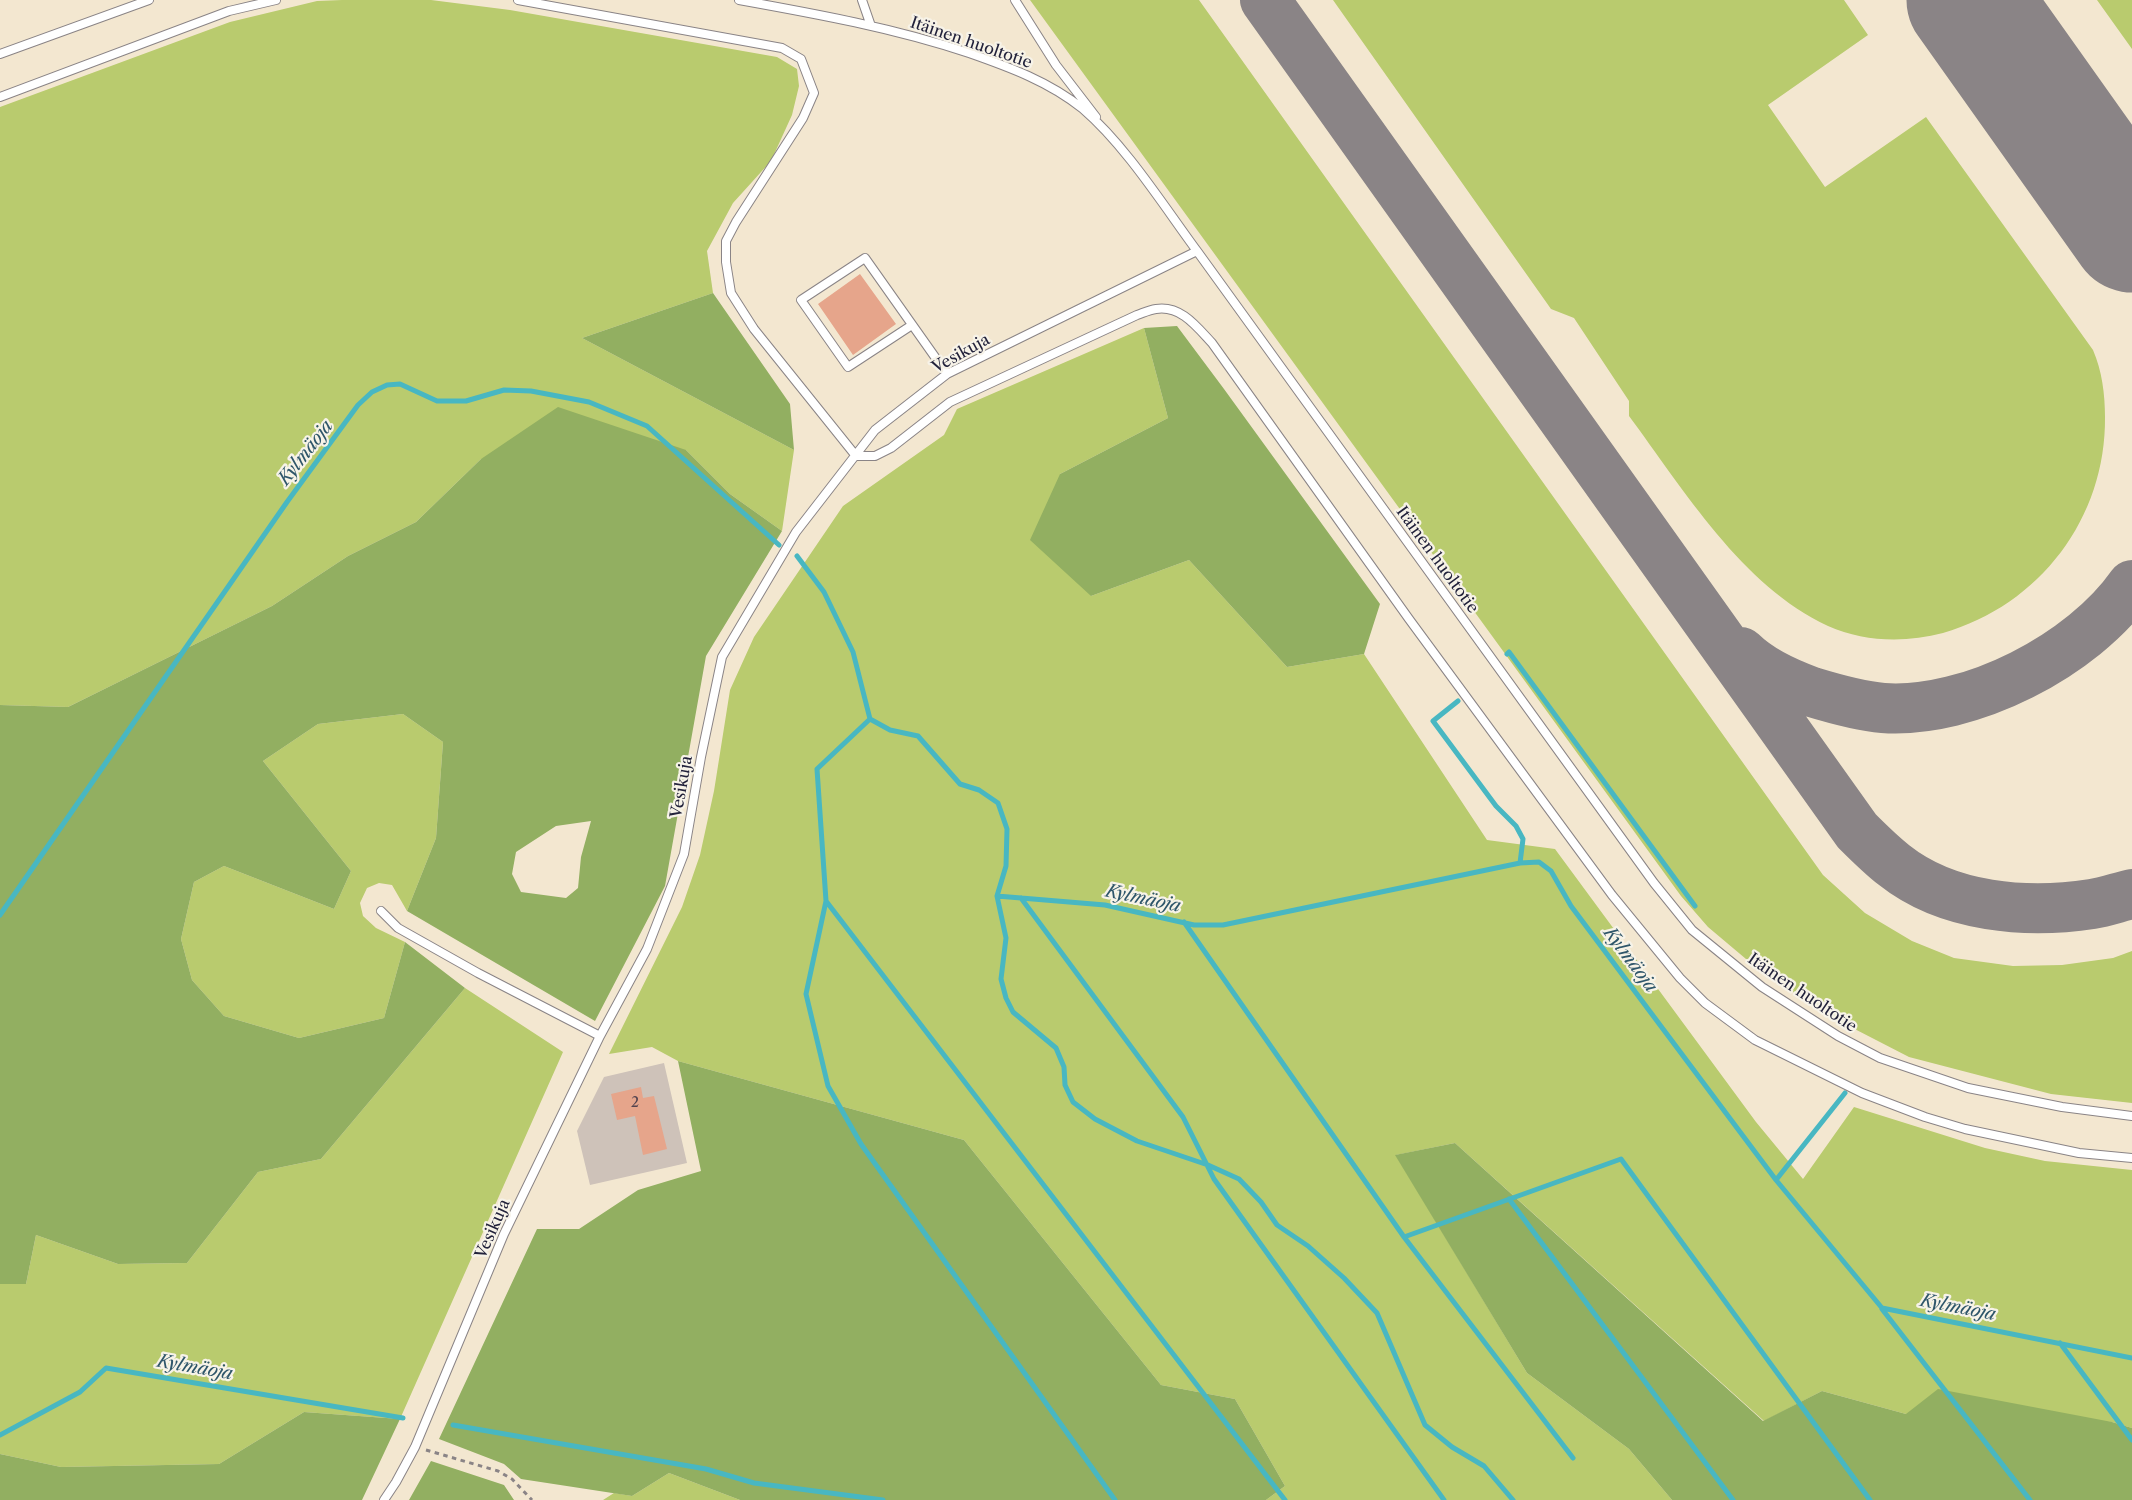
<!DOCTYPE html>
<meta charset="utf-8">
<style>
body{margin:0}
canvas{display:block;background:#f3e7d0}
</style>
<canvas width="2132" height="1500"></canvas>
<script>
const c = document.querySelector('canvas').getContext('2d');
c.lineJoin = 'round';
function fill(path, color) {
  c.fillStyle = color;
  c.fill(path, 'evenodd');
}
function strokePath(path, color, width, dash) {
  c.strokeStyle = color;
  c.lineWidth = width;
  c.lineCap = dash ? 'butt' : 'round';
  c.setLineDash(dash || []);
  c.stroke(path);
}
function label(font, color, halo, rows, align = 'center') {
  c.font = font + ' "Libre Caslon Text",serif';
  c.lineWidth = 4.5;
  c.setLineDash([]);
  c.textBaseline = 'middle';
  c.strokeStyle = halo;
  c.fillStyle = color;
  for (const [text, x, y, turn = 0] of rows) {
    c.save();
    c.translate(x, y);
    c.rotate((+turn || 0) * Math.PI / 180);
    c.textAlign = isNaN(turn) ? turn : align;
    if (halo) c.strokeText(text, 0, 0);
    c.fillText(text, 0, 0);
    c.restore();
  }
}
fill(new Path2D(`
 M664,1063L687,1163L590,1185L577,1131L604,1077Z`), '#cec2b9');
fill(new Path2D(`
 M342,0H431L510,10L777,57L797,69L799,86L792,115L771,161L733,203L707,251L713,293L582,338L794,450L782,531L730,494L686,450L481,459L416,522L348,556L272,606L68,707L0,705V107L230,22L317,1Z
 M1030,0H1199L1823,875L1865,913L1912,941L1954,958L2013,966L2062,965L2113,958L2132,951V1103L2051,1094L1909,1057L1843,1023L1765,975L1708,927L1681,896Z
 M1333,0H1844L1868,35L1768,105L1825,187L1926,117L2093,350C2102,371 2105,394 2105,417C2106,518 2040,605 1943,633C1905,643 1864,642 1828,626C1742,586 1684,490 1629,416V401L1574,318L1551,309Z
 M2097,0H2132V49Z
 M1144,328L1168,418L1060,474L1091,596L1189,560L1287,667L1364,654L1487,840L1555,849L1756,1122L1803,1179L1854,1107L1985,1148L2045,1161L2132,1170V1428L2112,1422L1906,1414L1822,1391L1764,1421L1455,1143L1396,1155L1527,1373L1629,1449L1672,1500H1266L1285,1486L1235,1399L1161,1385L964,1140L678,1061L652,1047L609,1054L682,907L700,855L714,791L730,690L754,637L843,506L944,435L957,409Z
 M403,714L443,742L436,838L407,911L392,885L379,883L367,888L360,903L363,916L376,928L405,942L384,1018L299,1038L224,1016L192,980L181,939L194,882L224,866L334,909L351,871L263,761L318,724Z
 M465,988L563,1052L400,1419L304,1412L219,1464L61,1467L0,1454V1284H26L36,1235L118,1264L187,1263L258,1172L321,1159Z
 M669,1473L740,1500H603L614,1493L632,1496Z`), '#b9cb6e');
fill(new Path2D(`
 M713,293L790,404L794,450L582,338Z
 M1177,326L1224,389L1380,604L1364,654L1287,667L1189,560L1091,596L1030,540L1060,474L1168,418L1144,328Z
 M558,407L686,450L730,494L782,531L706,656L665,886L595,1021L407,911L436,838L443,742L403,714L318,724L263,761L351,871L334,909L224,866L194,882L181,939L192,980L224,1016L299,1038L384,1018L405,942L465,988L321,1159L258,1172L187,1263L118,1264L36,1235L26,1284H0V705L68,707L272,606L348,556L416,522L481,459ZM591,821L581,857L578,888L566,898L521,892L512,874L516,852L556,826Z
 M678,1061L964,1140L1161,1385L1235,1399L1285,1486L1266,1500H740L669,1473L632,1496L521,1479L504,1464L439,1439L537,1229H579L638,1190L701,1171Z
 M1455,1143L1763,1421L1822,1391L1906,1414L1938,1389L2112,1422L2132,1428V1500H1672L1629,1449L1527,1373L1395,1155Z
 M304,1412L400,1419L362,1500H0V1454L61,1467L219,1464Z
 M431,1461L504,1485L514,1500H409Z`), '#92af61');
strokePath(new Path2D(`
 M797,556L824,592L853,652L870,719L890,730L918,736L960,784L979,790L998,803L1007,829L1006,866L997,896L1006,938L1001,979L1006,998L1013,1012L1056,1048L1064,1067L1065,1085L1073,1102L1095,1119L1137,1141L1208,1165L1239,1179L1261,1202L1277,1225L1308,1246L1344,1278L1377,1313L1425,1425L1452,1447L1484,1466L1513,1500
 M1507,654L1509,652L1695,906
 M1458,701L1433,721L1496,806L1516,826L1523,839L1520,863
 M870,719L817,769L826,901L1285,1500
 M997,896L1105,905L1194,925H1223L1520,863L1539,862L1551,871L1571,906L1776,1180L1882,1308L2132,1358
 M1021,898L1183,1117L1214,1179L1444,1500
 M826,901L806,994L828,1086L861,1144L1115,1500
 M0,915L287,502L358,405L372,392L387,385L400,384L437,401H466L504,390L531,391L589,402L647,426L779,545
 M1184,922L1404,1237L1621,1159L1870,1500
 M1776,1180L1845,1093
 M1509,1199L1733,1500
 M1404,1237L1573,1458
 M1882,1309L2030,1500
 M2060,1343L2132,1440
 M453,1425L706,1469L754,1483L883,1500
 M0,1435L80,1392L106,1368L403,1418`), '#48b7c2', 5);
strokePath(new Path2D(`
 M1265,0L1857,831C1869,843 1881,855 1894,865C1948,908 2027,914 2092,904C2105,902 2119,897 2132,894
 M1741,652C1760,671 1787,683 1812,692C1835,699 1859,706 1883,708C1970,714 2083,655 2132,585`), '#8a8486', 50);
strokePath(new Path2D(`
 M1968,0L2132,231`), '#8a8486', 123);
fill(new Path2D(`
 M860,274L896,324L853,355L818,304Z
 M641,1087L643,1098L654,1096L667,1149L643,1155L635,1116L617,1120L611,1094Z`), '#e6a58b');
const lane = new Path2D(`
 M518,0L782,48L801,59L814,93L803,118L736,222L726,241V262L731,293L754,329L856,456
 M739,0C817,14 894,28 969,53C1009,67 1050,82 1083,109C1126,146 1163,205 1197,251L1654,883L1692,930L1762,987L1838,1036L1880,1058L1968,1088L2062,1107L2132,1116
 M862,0L871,26
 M1015,0L1056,65L1096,117
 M0,54L149,0
 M0,97L229,11L276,0
 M912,325L848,367L801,300L865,258L947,374
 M856,456H875L891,448L950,402L1137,315C1143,313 1149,310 1156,309C1181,305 1197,327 1212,343L1409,619L1612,895L1680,978L1705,1003L1755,1040L1862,1093L1925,1117L1965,1129L2079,1153L2132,1158
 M381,911L398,928L478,973L600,1036
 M384,1500L396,1482L415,1447L504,1234L600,1036L647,949L684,854L701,757L722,657L796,532L875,430L947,374L1197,251`);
strokePath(lane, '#8a8486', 10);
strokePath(new Path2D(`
 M426,1450L498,1471L512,1479L532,1500`), '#8a8486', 3, [4.5, 4.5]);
strokePath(lane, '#fff', 8);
label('14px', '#53434f', null, [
 ["2",635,1103]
]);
label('16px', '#22223b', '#f7f3e8', [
 ["Itäinen huoltotie",971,43,19],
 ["Vesikuja",961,354,-29],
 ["Itäinen huoltotie",1437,560,54],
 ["Vesikuja",682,787,-80],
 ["Itäinen huoltotie",1802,993,34],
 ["Vesikuja",493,1229,-66]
]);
label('italic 18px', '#2f566a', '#f7f3e8', [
 ["Kylmäoja",306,453,-52],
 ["Kylmäoja",1143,899,12],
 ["Kylmäoja",1630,960,53],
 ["Kylmäoja",1958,1308,11],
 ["Kylmäoja",195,1368,10]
]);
</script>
